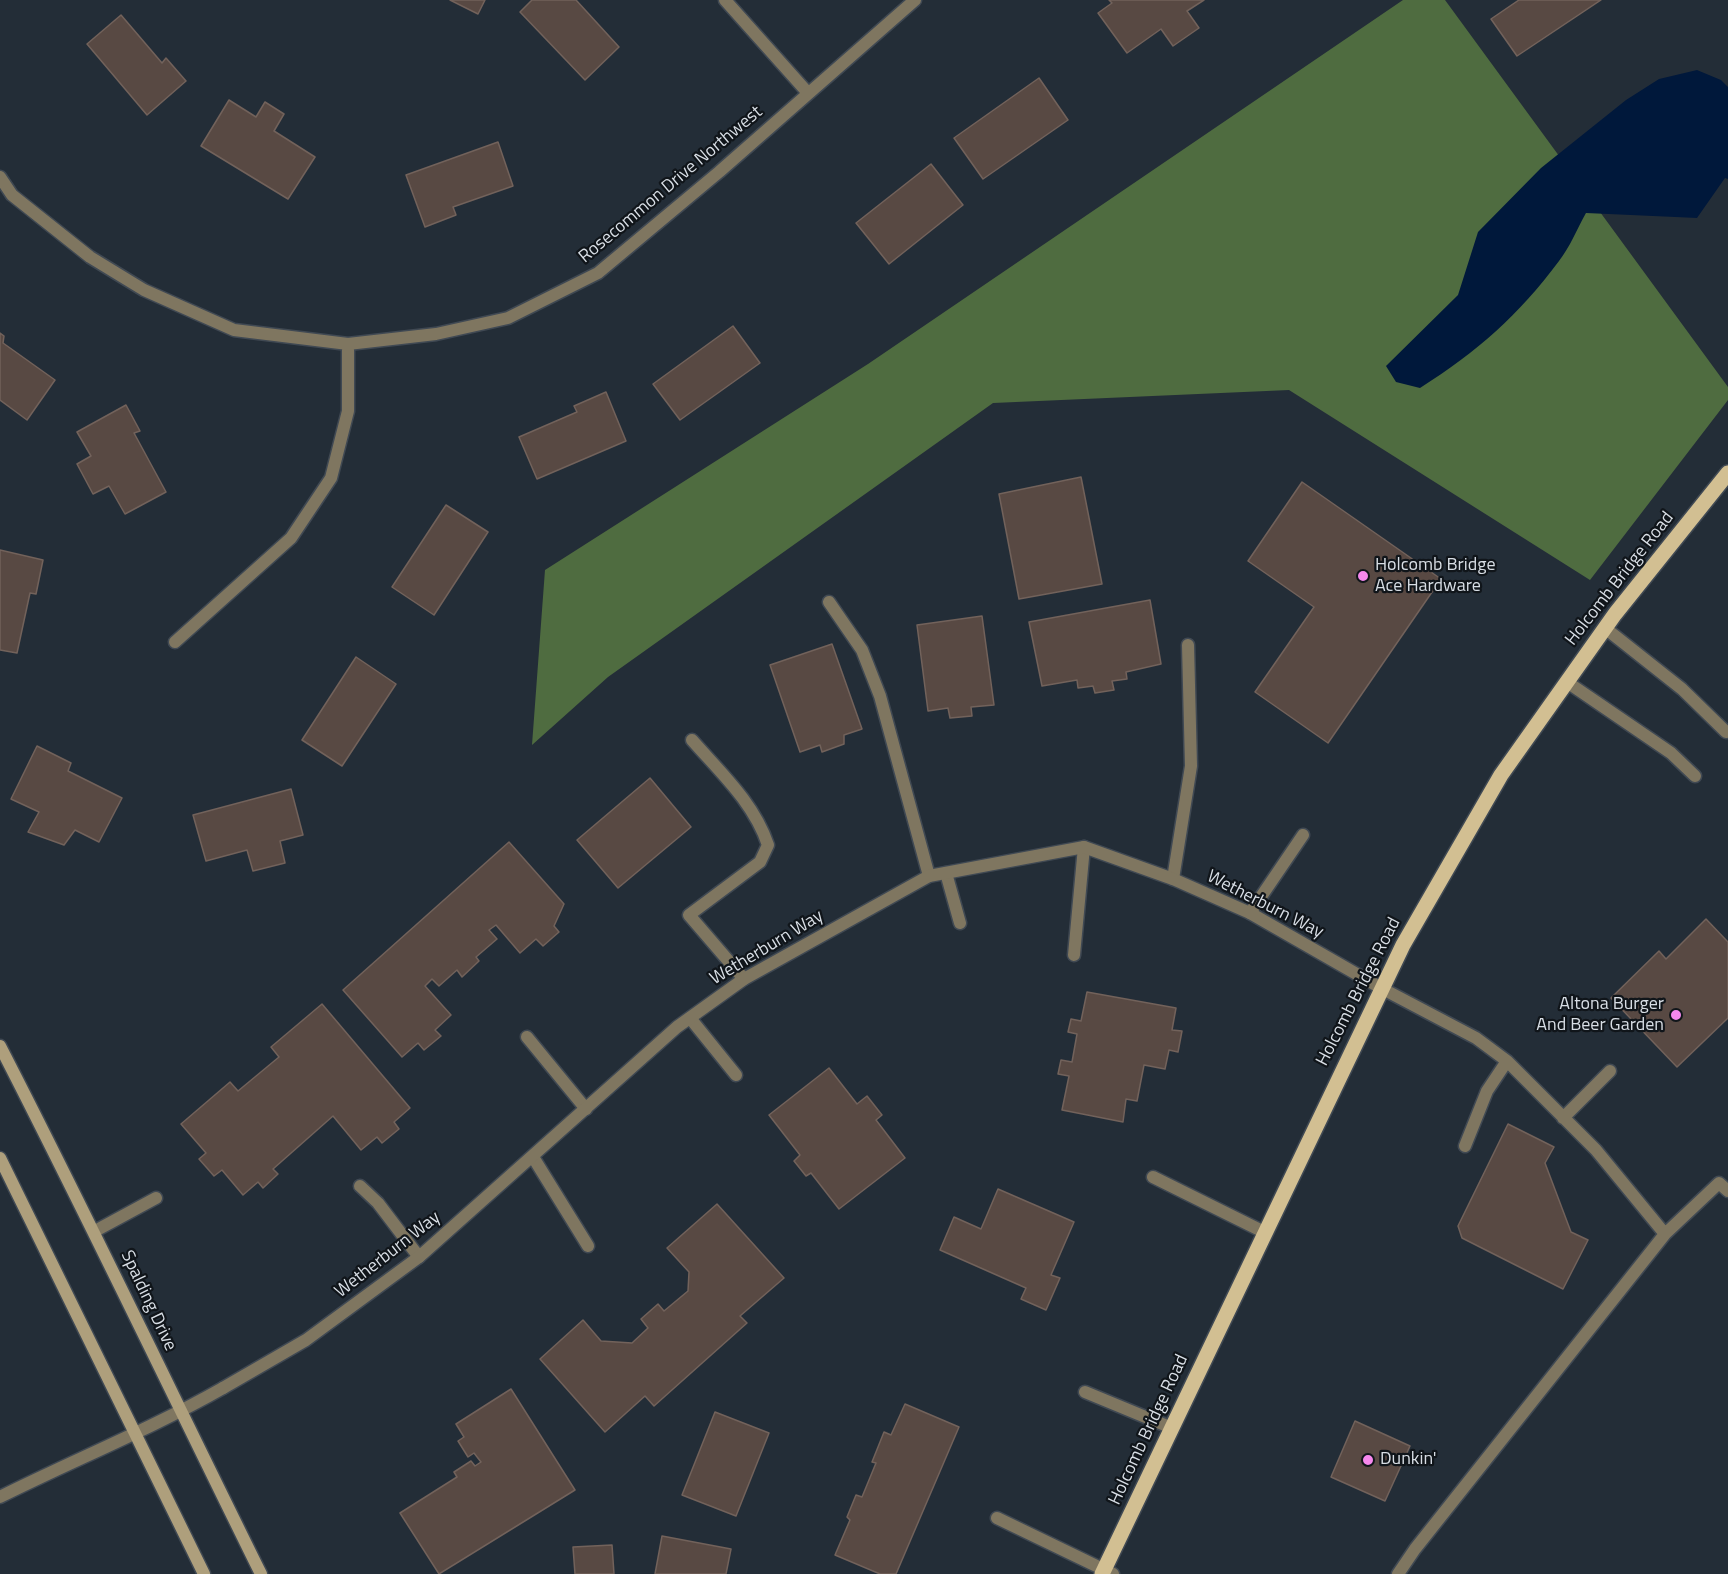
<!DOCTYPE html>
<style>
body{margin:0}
canvas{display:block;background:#232d37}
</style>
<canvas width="1728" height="1574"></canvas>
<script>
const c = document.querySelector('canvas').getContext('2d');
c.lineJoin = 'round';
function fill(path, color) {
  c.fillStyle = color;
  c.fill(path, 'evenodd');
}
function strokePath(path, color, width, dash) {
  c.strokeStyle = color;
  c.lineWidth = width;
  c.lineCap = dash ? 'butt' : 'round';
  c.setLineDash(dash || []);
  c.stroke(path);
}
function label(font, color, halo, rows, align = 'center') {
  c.font = font + ' "Titillium Web",sans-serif';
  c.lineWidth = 4.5;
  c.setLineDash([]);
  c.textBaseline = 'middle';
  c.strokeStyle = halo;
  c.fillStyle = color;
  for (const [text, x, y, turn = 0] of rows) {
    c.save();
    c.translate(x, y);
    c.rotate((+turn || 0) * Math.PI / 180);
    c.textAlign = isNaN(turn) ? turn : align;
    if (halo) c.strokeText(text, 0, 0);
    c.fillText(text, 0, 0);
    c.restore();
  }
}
fill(new Path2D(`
 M1403,0H1445L1728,387V400L1590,580L1289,390L993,403L608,677L532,745L545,570L868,364Z`), '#4f6c40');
fill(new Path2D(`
 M1697,70L1721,80L1728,87V179L1725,178L1697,218L1586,213C1577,229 1570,247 1559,261C1518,316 1478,351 1420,388L1396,382L1386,366L1458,295L1478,232L1541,168L1626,100L1659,79Z`), '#00183b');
const building = new Path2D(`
 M450,0H485L478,14Z
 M532,0H576L619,47L585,80L520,12Z
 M1109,0H1204L1187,11L1199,28L1173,46L1161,29L1127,53L1098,13L1112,3Z
 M1519,0H1601L1517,56L1491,19Z
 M121,15L162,63L166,58L186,81L147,115L87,44Z
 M1039,78L1068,120L983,179L954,138Z
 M229,100L256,117L265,102L284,114L274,131L315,157L288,199L201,146Z
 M498,142L513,186L453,207L456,215L425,227L406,175Z
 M931,164L963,205L889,264L856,223Z
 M733,326L760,363L680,420L653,384Z
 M0,333L4,336L3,343L55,380L27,420L0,400Z
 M606,392L626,441L537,479L519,437L577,412L574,406Z
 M126,405L140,431L134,433L166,492L125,514L109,486L93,494L77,464L91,456L77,432Z
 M1081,477L1102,584L1019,599L999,494Z
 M1302,482L1441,579L1328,743L1255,692L1314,607L1248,561Z
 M446,505L488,532L434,615L392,587Z
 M0,550L43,560L36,594L30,593L17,653L0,650Z
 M1150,600L1161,664L1126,672L1127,679L1112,681L1114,690L1095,693L1093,686L1078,688L1077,680L1042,686L1029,622Z
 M982,616L994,705L971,707L972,716L950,718L948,708L928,711L917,625Z
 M832,644L862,729L844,735V744L822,752L820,745L800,752L770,665Z
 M356,657L396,684L342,766L302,740Z
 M37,746L71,763L68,771L122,798L99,842L75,830L64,845L28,832L39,812L11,799Z
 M650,778L691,827L618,888L577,840Z
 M291,789L303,835L280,841L285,863L253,871L247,850L206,861L193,815Z
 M509,842L564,904L554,926L559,932L543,946L536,939L520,953L496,925L489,930L497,939L476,957L479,961L462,977L457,970L439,986L432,979L425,986L451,1015L435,1030L441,1036L424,1050L418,1043L402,1057L343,990Z
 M1706,919L1728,942V1018L1677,1067L1611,998L1659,951L1666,959Z
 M1087,992L1176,1008L1172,1030L1182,1031L1178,1052L1169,1050L1165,1069L1144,1065L1137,1101L1126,1099L1123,1122L1062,1110L1069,1076L1058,1074L1061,1060L1072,1062L1077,1034L1068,1032L1071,1019L1081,1021Z
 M322,1004L410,1108L394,1122L399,1129L382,1143L377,1137L361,1150L333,1116L273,1169L278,1174L263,1188L258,1182L243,1195L222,1170L214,1176L199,1159L206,1153L181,1124L230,1082L238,1091L279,1057L271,1047Z
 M829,1068L857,1104L867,1096L882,1115L876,1120L905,1158L839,1209L811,1173L806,1176L794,1161L800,1155L769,1115Z
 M1508,1124L1554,1147L1545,1163L1571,1232L1588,1240L1563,1289L1462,1238L1458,1226Z
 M998,1189L1074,1222L1051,1275L1060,1278L1046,1310L1021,1299L1026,1288L940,1250L954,1217L981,1229Z
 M717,1204L784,1278L740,1316L747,1323L654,1406L645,1396L605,1432L540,1359L583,1320L601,1341L632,1343L648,1328L641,1319L658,1304L664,1311L688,1291L689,1272L667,1248Z
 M511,1389L575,1490L439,1574L400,1513L457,1477L454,1472L471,1461L475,1466L481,1462L474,1453L468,1457L458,1441L464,1437L456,1424Z
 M905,1404L959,1427L896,1574H880L835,1555L850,1520L847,1517L856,1495L862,1497L876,1463L872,1462L884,1432L891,1435Z
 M715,1412L769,1433L736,1516L682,1495Z
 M1355,1421L1410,1446L1385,1501L1331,1477Z
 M662,1536L731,1549L726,1574H655Z
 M612,1545L614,1574H575L573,1547Z`);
fill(building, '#584943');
strokePath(building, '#72625b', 1.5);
const service = new Path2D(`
 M829,602L862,650L880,696L929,876
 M1605,628L1682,689L1726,732
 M1567,682L1671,753L1695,776
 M692,740C721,773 754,803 768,845L760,862L689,915L744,979
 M946,873L960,923
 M1173,879L1191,766L1188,645
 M1250,913L1303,835
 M1074,955L1084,847
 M1381,988L1476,1038L1507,1061L1596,1150L1665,1234
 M690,1018L736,1075
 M527,1037L586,1109
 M1563,1118L1610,1071
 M1465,1146L1487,1091L1507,1061
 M533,1157L588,1246
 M1153,1177L1264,1232
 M360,1186L378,1203L419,1257
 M95,1231L156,1198
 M1085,1392L1172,1428
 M0,1497C74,1460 151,1429 223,1388
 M997,1518L1113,1574
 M1398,1574L1415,1549L1665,1234L1719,1183L1728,1191`);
const minor = new Path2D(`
 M725,0L808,93
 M0,177L12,195L90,257L144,290L234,330L348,344L436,334L508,318L598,273L719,172L915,0
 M175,642L291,538L331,478L348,411V344
 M223,1388L306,1340L419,1257L677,1027L744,979L929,876L1084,847L1173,879L1250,913L1381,988`);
const secondary = new Path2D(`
 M0,1046C90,1221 174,1398 261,1574
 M0,1158L204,1574`);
const primary = new Path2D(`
 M1102,1574L1403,945L1501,775L1615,614L1728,473`);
strokePath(service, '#404953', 15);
strokePath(minor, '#404953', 15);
strokePath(secondary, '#404953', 15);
strokePath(primary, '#404953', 18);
strokePath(service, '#7f7660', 12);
strokePath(minor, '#7f7660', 12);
strokePath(secondary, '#ae9f7c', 12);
strokePath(primary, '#d2bf92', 15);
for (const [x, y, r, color] of [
 [1363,576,6,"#f688ed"],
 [1676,1015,6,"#f688ed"],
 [1368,1460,6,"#f688ed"]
]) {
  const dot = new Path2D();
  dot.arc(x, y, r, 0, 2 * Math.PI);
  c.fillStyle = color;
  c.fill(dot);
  strokePath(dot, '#10151a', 2);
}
label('18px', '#d8dee5', '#10151a', [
 ["Rosecommon Drive Northwest",671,185,-40],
 ["Holcomb Bridge Road",1620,579,-52],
 ["Wetherburn Way",1265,905,27],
 ["Wetherburn Way",767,948,-31],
 ["Holcomb Bridge Road",1359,992,-63],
 ["Wetherburn Way",388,1255,-38],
 ["Spalding Drive",148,1301,65],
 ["Holcomb Bridge Road",1149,1430,-65]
]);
label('18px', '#d8dee5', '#10151a', [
 ["Holcomb Bridge",1375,566],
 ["Ace Hardware",1375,587],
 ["Altona Burger",1664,1005,"right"],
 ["And Beer Garden",1664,1026,"right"],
 ["Dunkin'",1380,1460]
], 'left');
</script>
